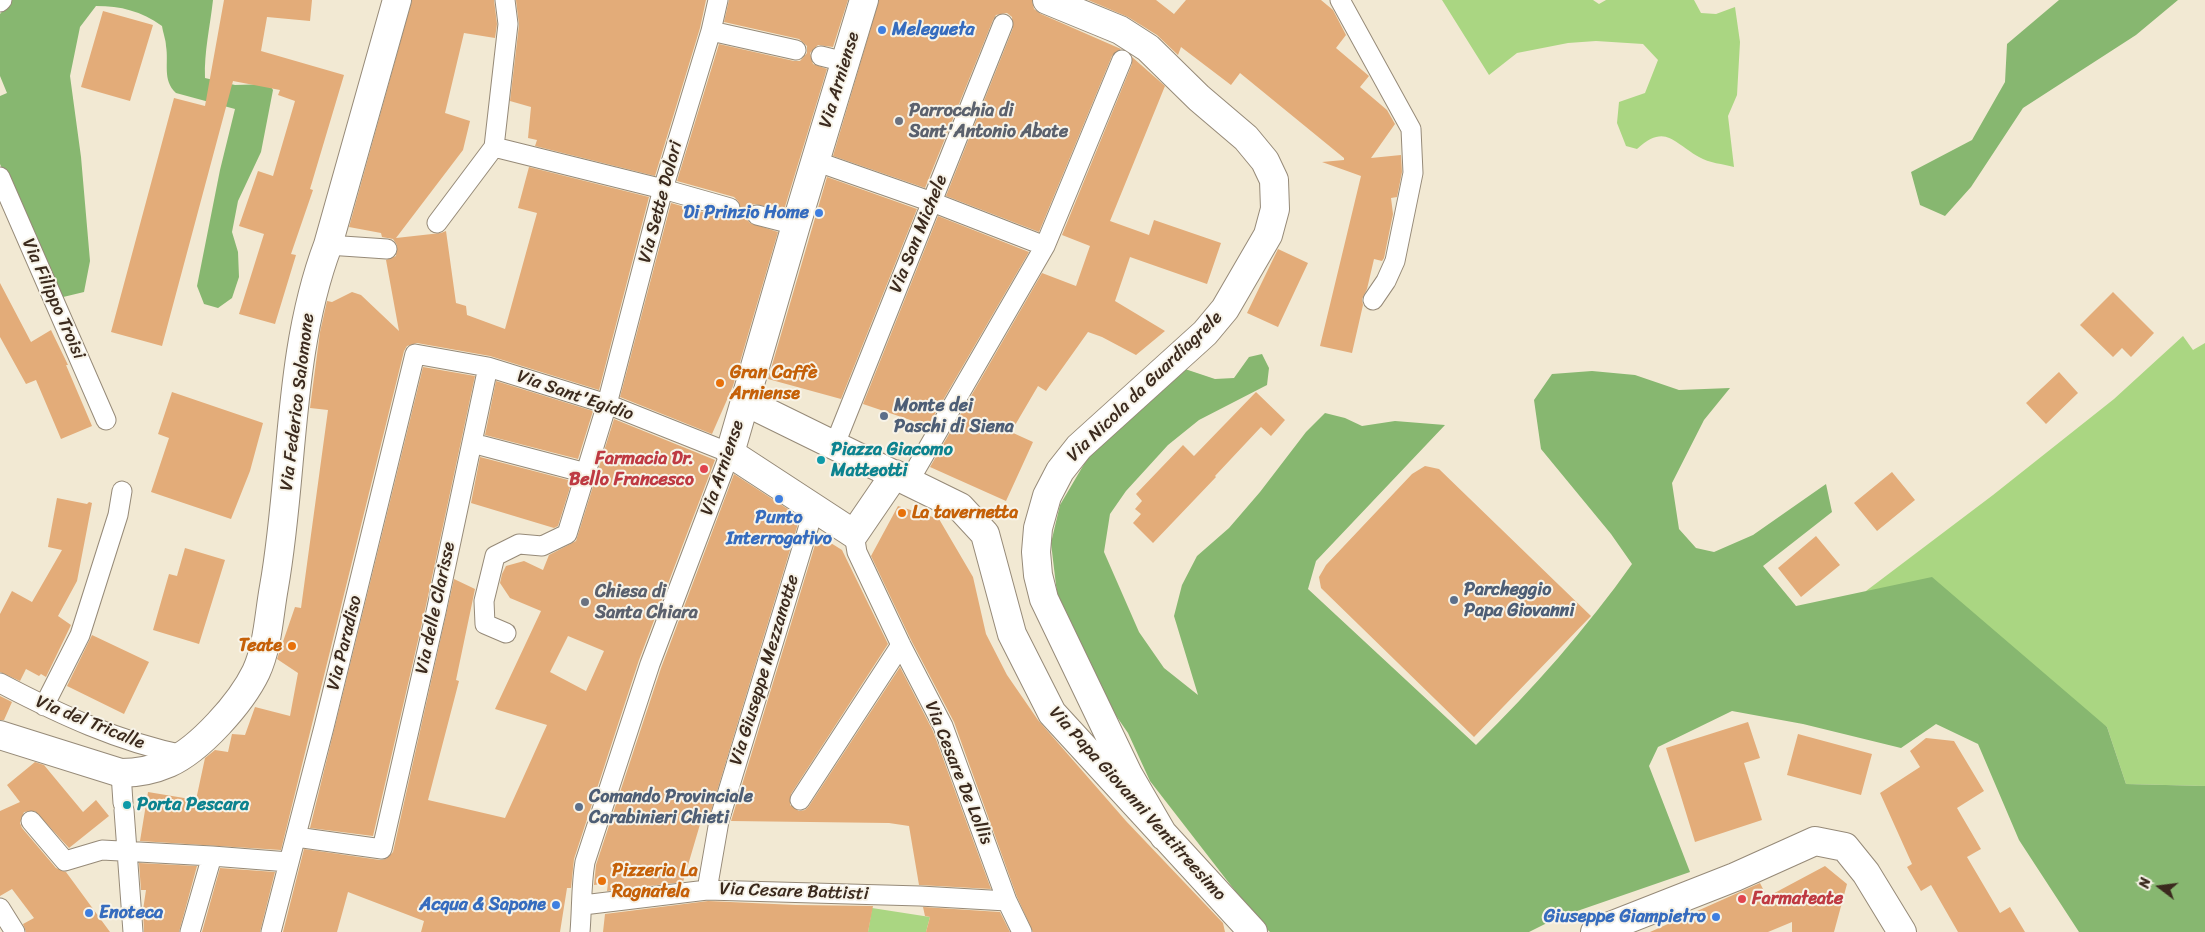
<!DOCTYPE html>
<meta charset="utf-8">
<style>
body{margin:0}
#map{position:relative;width:2205px;height:932px;overflow:hidden;background:#f2e9d3;font-family:Sriracha,sans-serif}
canvas{display:block}
.north{position:absolute;left:2135px;top:862px;width:50px;height:50px;-webkit-text-stroke:4px #f7f3e8;paint-order:stroke;rotate:285deg;font-size:14px;font-weight:700;line-height:20px;text-align:center;color:#3b2a1e}
.north::after{content:'';display:block;margin:auto;width:18px;height:22px;background:#3b2a1e;clip-path:polygon(50% 0,100% 100%,50% 72%,0 100%)}
</style>
<div id="map">
<canvas width="2205" height="932"></canvas>
<div class="north">N</div>
</div>
<script>
const c = document.querySelector('canvas').getContext('2d');
c.lineJoin = 'round';
function fill(path, color) {
  c.fillStyle = color;
  c.fill(path, 'evenodd');
}
function strokePath(path, color, width, dash) {
  c.strokeStyle = color;
  c.lineWidth = width;
  c.lineCap = dash ? 'butt' : 'round';
  c.setLineDash(dash || []);
  c.stroke(path);
}
function label(font, color, halo, rows, align = 'center') {
  c.font = font + ' Sriracha,sans-serif';
  c.lineWidth = 4;
  c.setLineDash([]);
  c.textBaseline = 'middle';
  c.strokeStyle = halo;
  c.fillStyle = color;
  for (const [text, x, y, turn = 0] of rows) {
    c.save();
    c.translate(x, y);
    c.rotate((+turn || 0) * Math.PI / 180);
    c.textAlign = isNaN(turn) ? turn : align;
    if (halo) c.strokeText(text, 0, 0);
    c.fillText(text, 0, 0);
    c.restore();
  }
}
fill(new Path2D(`
 M1442,0H1593L1599,4L1606,0H1694L1701,13L1716,14L1735,7L1740,42L1737,95L1728,116L1734,167C1723,164 1709,163 1699,157C1673,143 1666,123 1637,149L1626,146L1617,123L1619,102L1645,93L1658,60L1643,44L1596,41L1568,43L1517,53L1489,75Z
 M2183,336L2193,350L2205,343V786L2126,784L2107,727L1866,591L1993,495L2114,399Z
 M872,908L930,917L926,932H868Z`), '#aad682');
fill(new Path2D(`
 M12,0H213C210,27 204,52 205,78L235,85L269,84L273,90L261,152L238,201L232,232L238,252L239,277L232,298L218,308L204,304L197,286L220,170L235,109L176,93C162,80 169,63 166,46C166,40 163,33 162,26C141,11 121,6 96,6L80,27L70,76L81,157L90,261L84,292L59,298L0,164V96L7,93L0,76V14Z
 M2059,0H2178L2136,35L2023,108L1971,187L1945,216L1920,205L1911,172L1972,140L2005,82L2007,44Z
 M1262,354L1269,368L1267,385L1199,420L1168,445L1126,491L1110,514L1104,552L1139,632L1164,668L1198,695L1174,616L1182,585L1197,556L1229,528L1260,492L1306,432L1325,413L1345,418L1362,426L1395,421L1445,425L1316,561L1308,589L1476,745C1533,689 1586,629 1632,564L1611,534L1541,449L1534,400L1552,374L1592,371L1635,375L1679,390L1730,388L1704,420L1672,483L1679,529L1696,548L1714,552L1753,535L1826,484L1832,512L1763,566L1796,606L1932,577L2107,727L2126,784L2205,786V932H2079L2019,840L1978,744L1936,724L1901,748L1803,724L1732,711L1658,747L1649,766L1690,872L1557,918L1529,932H1270L1260,923L1150,781L1128,733L1108,704L1058,602L1051,543L1060,505L1090,454L1182,368L1215,379L1234,378L1249,357Z`), '#87b770');
fill(new Path2D(`
 M224,0H312L310,21L267,17L261,51L344,75L310,189L313,190L291,254L296,255L275,324L239,314L264,234L239,226L258,171L273,176L295,101L278,95L280,90L233,81L162,346L111,332L174,98L205,106Z
 M412,0H494L497,24L495,38L464,33L445,113L470,121L463,150L396,238L441,233L446,231L456,303L466,306L467,315L505,329L537,213L518,208L529,167L649,197L599,390L490,356L417,343L407,346L404,351L281,850L140,841L148,792L196,800L205,758L215,750L228,752L232,734L245,735L255,707L290,716L298,673L277,659L295,607L301,608L328,410L310,408L320,332L327,301L332,302L352,292L361,295L399,331L386,260L396,256L397,245L393,239L382,237L381,233L349,227Z
 M516,0H706L700,28L655,176L535,146L537,140L528,138L531,107L510,101L519,25Z
 M729,0H848L833,47L818,45L810,53L813,64L827,69L784,210L754,204L746,212V218L750,223L778,232L733,386L712,434L620,397L671,203L727,219L737,216L741,211L738,201L734,197L677,181L719,44L794,61H800L807,53V46L799,39L724,22Z
 M879,0H1032L1034,9L1041,14L1121,49L1112,56L1039,232L946,196L1013,28L1012,17L1007,13L996,15L993,20L925,188L833,156Z
 M1088,0H1156L1174,14L1186,0H1321L1333,10L1346,35L1336,48L1369,76L1360,87L1387,110L1395,124L1371,158L1401,155L1402,172L1397,197L1391,198L1393,214L1384,258L1382,261L1374,259L1367,289L1362,299L1363,305L1352,353L1320,346L1361,176L1322,162L1344,160V158L1240,73L1231,85L1181,47L1178,55L1157,35L1128,17Z
 M103,11L153,25L130,101L81,87Z
 M1132,57L1165,86L1110,221L1149,235L1154,220L1221,243L1207,284L1130,257L1115,301L1165,331L1136,355L1102,337L1088,332L1046,391L1038,386L1011,432L1033,442L1006,501L930,467L1042,273L1076,286L1090,246L1062,235L1132,64Z
 M827,177L917,209L841,399L768,379Z
 M938,216L1029,252L928,426L863,404Z
 M1278,249L1308,263L1278,327L1247,313Z
 M0,283L31,342L51,330L68,365H66L92,426L61,439L36,380L26,384L0,337Z
 M2113,292L2154,333L2131,357L2122,348L2113,357L2080,325Z
 M423,367L475,376L425,610L373,836L310,828Z
 M2059,372L2078,393L2046,424L2026,403Z
 M496,381L593,411L578,459L485,435Z
 M172,392L263,423L250,471L231,519L151,492L169,438L158,434Z
 M1256,392L1285,420L1271,436L1261,427L1215,476L1216,477L1153,543L1133,523L1141,514L1135,509L1142,501L1136,494L1183,445L1194,456Z
 M614,419L715,460L639,660L574,859L571,888H567L560,932H421L424,921L348,892L337,932H283L304,849L380,860L386,859L393,852L454,579L475,589L456,680L459,681L428,800L505,818L547,725L495,709L541,611L510,598L500,583L502,574L506,566L524,561L543,570L549,555L576,541ZM568,636L604,651L586,691L550,672Z
 M480,457L572,481L558,526L554,528L471,503Z
 M1425,466L1439,469L1591,616L1474,737L1321,588L1319,577L1326,565L1412,474Z
 M1892,472L1915,500L1877,531L1854,503Z
 M734,474L800,517L708,821H701L683,882L607,891L608,883L594,885L596,865L661,668Z
 M57,498L87,504L89,502L92,503L77,581L58,616L71,625L46,677L41,674L39,676L26,669L20,681L0,672V614L12,591L32,602L62,550L48,547Z
 M898,506L939,519L973,577L986,634L1007,675L1038,720L1126,821L1223,923L1225,932H1033L1017,897L954,722L911,640L871,556Z
 M818,535L842,550L888,644L791,794L790,805L799,811L805,810L809,806L900,667L933,731L991,889L919,885L909,826L889,823L731,821Z
 M1816,536L1840,565L1801,597L1778,568Z
 M185,548L225,560L199,644L153,630L169,574L177,576Z
 M92,635L149,662L124,714L67,686Z
 M0,696L12,702L4,720H0Z
 M1748,722L1760,758L1744,763L1762,820L1695,842L1666,748Z
 M1798,734L1872,754L1861,795L1787,775Z
 M1926,738L1954,741L1984,791L1957,808L1981,849L1967,857L2000,913L2010,907L2025,932H1958L1931,885L1921,891L1907,867L1912,864L1880,793L1920,767L1910,751Z
 M35,762L44,765L83,812L96,800L109,816L69,848L35,811L24,812L20,823L22,828L56,868L66,872L110,932H26L23,924L34,918L12,889L0,896V811L20,802L7,785Z
 M139,863L197,866L179,932H144L143,910L146,890H141Z
 M1825,866L1847,884L1834,932H1792V922L1768,932H1650L1760,883L1767,897Z
 M220,868L275,872L260,932H202Z
 M708,901L796,905L873,906L868,932H603L605,914Z
 M923,907L1000,912L1010,932H926L930,917L925,916Z`), '#e3ac79');
const street = new Path2D(`
 M1340,0L1411,129L1413,173L1395,261L1386,281L1373,300
 M0,2L2,0
 M711,31L796,50
 M821,56L845,62
 M494,147L663,189L730,208
 M494,147L508,24L505,0
 M815,161L932,202L1045,246
 M0,177L106,420
 M757,215L796,225
 M437,223L494,147
 M328,245L387,249
 M472,443L586,473
 M835,444L1003,24
 M909,481L1045,246L1122,60
 M854,534L857,552L901,645L943,726L1007,901L1022,932
 M506,633L485,624L484,601L495,556L519,544L542,546L567,534L607,404L663,189L711,31L718,0
 M0,683C59,714 119,742 184,755
 M44,706L80,635L118,515L122,491
 M121,773L123,803
 M800,800L901,645
 M124,810L133,932
 M31,821L65,861L102,850L212,856L190,932
 M296,837L382,849L436,612L488,367
 M212,856L289,862
 M707,890L719,821L814,509
 M583,905L707,890L920,896L1007,901
 M0,908L15,932
 M271,932L324,727L415,354L488,367L607,404L730,453L650,664L585,862C581,885 582,908 580,932`);
const secondary = new Path2D(`
 M0,735L121,773C138,773 153,770 169,763C200,749 241,703 256,672C268,646 269,614 274,587C294,474 287,354 328,245L397,0`);
const primary = new Path2D(`
 M864,0L796,225L730,453L854,534L895,474
 M1047,0L1120,30L1148,48L1199,98L1246,138L1265,161L1274,180L1275,209L1268,235L1225,309L1205,333L1079,447L1060,471L1047,496L1038,528L1036,552L1038,575L1044,599L1128,774L1164,836
 M746,402L960,507L985,534L1012,634L1052,713L1253,932
 M1595,932L1735,877L1815,841L1845,847L1866,873L1902,932`);
strokePath(street, '#968a78', 21);
strokePath(secondary, '#968a78', 30);
strokePath(primary, '#968a78', 30);
strokePath(street, '#fff', 19);
strokePath(secondary, '#fff', 28);
strokePath(primary, '#fff', 28);
for (const [x, y, r, color] of [
 [882,30,5,"#3f7fe0"],
 [899,121,5,"#6b7280"],
 [819,213,5,"#3f7fe0"],
 [720,383,5,"#e8710a"],
 [884,416,5,"#5c6f8a"],
 [821,460,5,"#0f9aa8"],
 [704,469,5,"#e0444e"],
 [779,499,5,"#3f7fe0"],
 [902,513,5,"#e8710a"],
 [1454,600,5,"#5c6f8a"],
 [585,602,5,"#6b7280"],
 [292,646,5,"#e8710a"],
 [127,805,5,"#0f9aa8"],
 [579,807,5,"#5c6f8a"],
 [602,881,5,"#e8710a"],
 [1742,899,5,"#e0444e"],
 [556,905,5,"#3f7fe0"],
 [89,913,5,"#3f7fe0"],
 [1716,917,5,"#3f7fe0"]
]) {
  const dot = new Path2D();
  dot.arc(x, y, r, 0, 2 * Math.PI);
  c.fillStyle = color;
  c.fill(dot);
  strokePath(dot, '#f7f3e8', 2);
}
label('bold 18px', '#366cbe', '#f7f3e8', [
 ["Melegueta",892,30,"left"],
 ["Di Prinzio Home",809,213],
 ["Punto",779,518,"center"],
 ["Interrogativo",779,539,"center"],
 ["Acqua & Sapone",546,905],
 ["Enoteca",99,913,"left"],
 ["Giuseppe Giampietro",1706,917]
], 'right');
label('18px', '#3b2a1e', '#f7f3e8', [
 ["Via Arniense",840,80,-73],
 ["Via Sette Dolori",661,202,-75],
 ["Via San Michele",919,234,-68],
 ["Via Filippo Troisi",53,299,66],
 ["Via Nicola da Guardiagrele",1145,387,-44],
 ["Via Sant'Egidio",575,396,19],
 ["Via Federico Salomone",298,402,-83],
 ["Via Arniense",723,468,-71],
 ["Via delle Clarisse",436,608,-78],
 ["Via Paradiso",345,643,-76],
 ["Via Giuseppe Mezzanotte",765,670,-73],
 ["Via del Tricalle",90,723,22],
 ["Via Cesare De Lollis",958,773,68],
 ["Via Papa Giovanni Ventitreesimo",1137,804,48],
 ["Via Cesare Battisti",794,892,2]
]);
label('bold 18px', '#5b616d', '#f7f3e8', [
 ["Parrocchia di",909,111],
 ["Sant'Antonio Abate",909,132],
 ["Chiesa di",595,592],
 ["Santa Chiara",595,613]
], 'left');
label('bold 18px', '#c56008', '#f7f3e8', [
 ["Gran Caffè",730,373],
 ["Arniense",730,394],
 ["La tavernetta",912,513],
 ["Teate",282,646,"right"],
 ["Pizzeria La",612,871],
 ["Ragnatela",612,892]
], 'left');
label('bold 18px', '#4e5e75', '#f7f3e8', [
 ["Monte dei",894,406],
 ["Paschi di Siena",894,427],
 ["Parcheggio",1464,590],
 ["Papa Giovanni",1464,611],
 ["Comando Provinciale",589,797],
 ["Carabinieri Chieti",589,818]
], 'left');
label('bold 18px', '#0d838f', '#f7f3e8', [
 ["Piazza Giacomo",831,450],
 ["Matteotti",831,471],
 ["Porta Pescara",137,805]
], 'left');
label('bold 18px', '#be3a42', '#f7f3e8', [
 ["Farmacia Dr.",694,459],
 ["Bello Francesco",694,480],
 ["Farmateate",1752,899,"left"]
], 'right');
</script>
